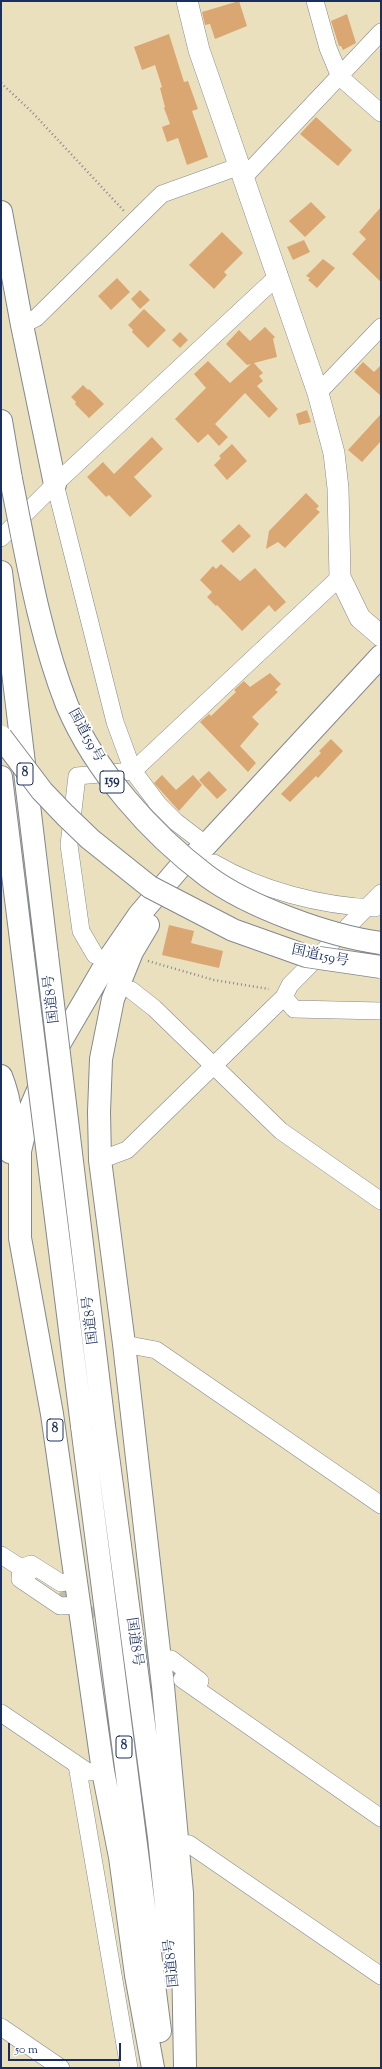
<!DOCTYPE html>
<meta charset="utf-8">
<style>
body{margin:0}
#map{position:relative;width:382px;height:2069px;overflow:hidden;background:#ebe0be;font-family:"Sorts Mill Goudy",serif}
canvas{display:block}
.frame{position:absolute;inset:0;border:2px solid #1b2f5e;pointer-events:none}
.scale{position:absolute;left:8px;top:2043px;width:113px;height:18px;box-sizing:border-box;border:2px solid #1b2f5e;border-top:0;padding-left:5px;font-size:12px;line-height:14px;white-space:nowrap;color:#1b2f5e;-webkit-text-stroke:3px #fff;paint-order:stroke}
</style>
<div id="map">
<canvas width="382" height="2069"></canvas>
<div class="frame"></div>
<div class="scale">50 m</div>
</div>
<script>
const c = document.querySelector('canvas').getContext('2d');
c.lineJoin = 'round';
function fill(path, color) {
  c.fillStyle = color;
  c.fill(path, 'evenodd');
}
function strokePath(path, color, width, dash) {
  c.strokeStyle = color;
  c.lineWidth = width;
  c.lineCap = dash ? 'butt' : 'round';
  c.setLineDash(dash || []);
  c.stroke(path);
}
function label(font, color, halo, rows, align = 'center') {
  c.font = font + ' "Sorts Mill Goudy","Noto Serif JP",serif';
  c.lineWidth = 4;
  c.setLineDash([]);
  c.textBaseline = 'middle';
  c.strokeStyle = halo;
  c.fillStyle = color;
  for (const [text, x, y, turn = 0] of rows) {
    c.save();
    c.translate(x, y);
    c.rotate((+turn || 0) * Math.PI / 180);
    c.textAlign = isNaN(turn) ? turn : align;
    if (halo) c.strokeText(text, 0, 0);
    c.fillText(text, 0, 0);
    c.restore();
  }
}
fill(new Path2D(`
 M239,1L247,26L215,39L210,24L205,25L202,12Z
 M347,14L356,43L343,50L341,46H339L331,21Z
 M169,34L184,82L188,81L198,109L192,111L208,157L187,165L178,138L167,142L162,127L170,124L164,108L165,107L160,88L162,87L155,65L142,70L134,47Z
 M316,117L352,150L338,166L300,134Z
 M311,202L326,217L305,237L289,221Z
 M381,207V282L352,254L366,239L359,232Z
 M222,232L243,253L224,272L227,275L214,289L189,265Z
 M304,240L310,252L293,260L287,247Z
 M323,259L335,268L317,288L308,280L310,278L306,276Z
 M117,278L130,292L111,310L98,296Z
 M140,290L150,300L140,309L131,299Z
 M144,309L166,330L148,348L132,332L133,330L128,325Z
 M265,327L275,337L273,339L277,357L254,363L263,373L259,376L263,381L257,386L278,409L269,418L245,393L215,424L228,437L219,446L208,434L198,443L175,419L206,388L194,374L208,361L230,383L251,364L247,365L226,344L239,330L250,341Z
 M180,332L188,340L180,348L172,340Z
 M363,362L374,372L381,365V396L354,372Z
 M83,385L88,390L89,389L104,404L89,418L75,404L76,402L71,397Z
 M307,410L311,422L299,425L296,414Z
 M381,414V441L362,462L348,450Z
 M152,437L163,449L134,477L152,496L130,517L109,495L106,497L87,477L103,462L114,474Z
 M232,444L247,461L227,480L214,465L221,458L219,456Z
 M306,493L319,506L316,509L320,512L285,548L278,542L266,549L269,531Z
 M239,524L251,536L233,553L221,541Z
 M221,564L240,581L255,568L286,602L275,612L269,605L242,631L217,605L216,606L207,597L212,592L200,580L213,566L216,569Z
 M270,673L281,684L275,690L278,692L252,717L259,724L240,746L256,763L248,772L200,722L209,714L211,716L236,692L234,690L244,681L250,687Z
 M331,739L343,751L318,778L316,776L290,802L281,794L321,753L319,751Z
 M209,771L227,790L217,799L199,780Z
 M162,775L176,790L193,775L202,785L179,811L154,783Z
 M169,925L194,931L191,943L223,951L219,968L162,955Z`), '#daa672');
strokePath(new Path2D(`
 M59,1594L182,1679`), '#c1bdab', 17, [17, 8]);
const minor = new Path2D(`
 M315,1L328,48L340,77L381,113
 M244,177L381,32
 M22,325L36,318L162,194L240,166
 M318,393L381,327
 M55,484L115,722L133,771L158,804L176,822L206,845
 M1,538L55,484L279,275
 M214,863C260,890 321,906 375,908
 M95,955L81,931L69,845L77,776L133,771L340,577
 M131,990L154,1008L281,1131L381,1201
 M284,997L294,1009L381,1011
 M100,1160L127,1150L284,997L290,985L381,893
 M124,1344L156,1350L381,1505
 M1,1555L29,1573
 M76,1580L61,1583L31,1564L21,1568L20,1579L60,1606L79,1605
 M160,1660L171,1659L200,1681
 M182,1679L381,1818
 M1,1713L88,1772L103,1771
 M77,1765L129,2068
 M178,1851L189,1844L381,1976
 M1,2027L61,2068`);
const tertiary = new Path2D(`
 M187,1L199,50L318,393L334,453L338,488L340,577L360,618L381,636`);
const trunk = new Path2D(`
 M1,212L22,325L55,484
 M1,421L11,479
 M1,572L47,955
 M1,777L23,956
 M148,925L132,952L113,999L101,1059L99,1112L100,1160L124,1344L163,1686L182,1893L185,2068
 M1,1076C12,1104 12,1122 10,1152
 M82,1426L160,2031
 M104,1426L159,1837L170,1943
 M153,2068L136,1975L120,1857L103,1771L52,1414L20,1238V1151L30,1109L54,1053L110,957L139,915L180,867L206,845L381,656`);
strokePath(minor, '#83888e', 18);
strokePath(tertiary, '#83888e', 22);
strokePath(trunk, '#83888e', 24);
strokePath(new Path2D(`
 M1,83L31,111L124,211
 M148,961L214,980L269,989`), '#83888e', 2.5, [1, 3]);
strokePath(minor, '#fff', 17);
strokePath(tertiary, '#fff', 21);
strokePath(trunk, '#fff', 22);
const trunkBridge = new Path2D(`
 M11,479C26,553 39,634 67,705C95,771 150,833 207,876C249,907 329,936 381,943
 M1,737L42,791L65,815L90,839L150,887L233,930L306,956L381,967
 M47,955L104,1426
 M23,956L82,1426`);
strokePath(trunkBridge, '#83888e', 24, []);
strokePath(trunkBridge, '#fff', 22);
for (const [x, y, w] of [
 [25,774,16],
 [112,782,24],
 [55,1430,16],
 [124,1747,16]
]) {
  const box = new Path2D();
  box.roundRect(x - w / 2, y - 11, w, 22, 3);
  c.fillStyle = '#fff';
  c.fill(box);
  strokePath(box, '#1b2f5e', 1);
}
label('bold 13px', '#1b2f5e', null, [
 ["8",25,774],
 ["159",112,782],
 ["8",55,1430],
 ["8",124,1747]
]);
label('14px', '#1b2f5e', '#fff', [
 ["国道159号",85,736,61],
 ["国道159号",320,957,12],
 ["国道8号",53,999,-97],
 ["国道8号",92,1320,-97],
 ["国道8号",133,1642,82],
 ["国道8号",173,1963,-96]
]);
</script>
